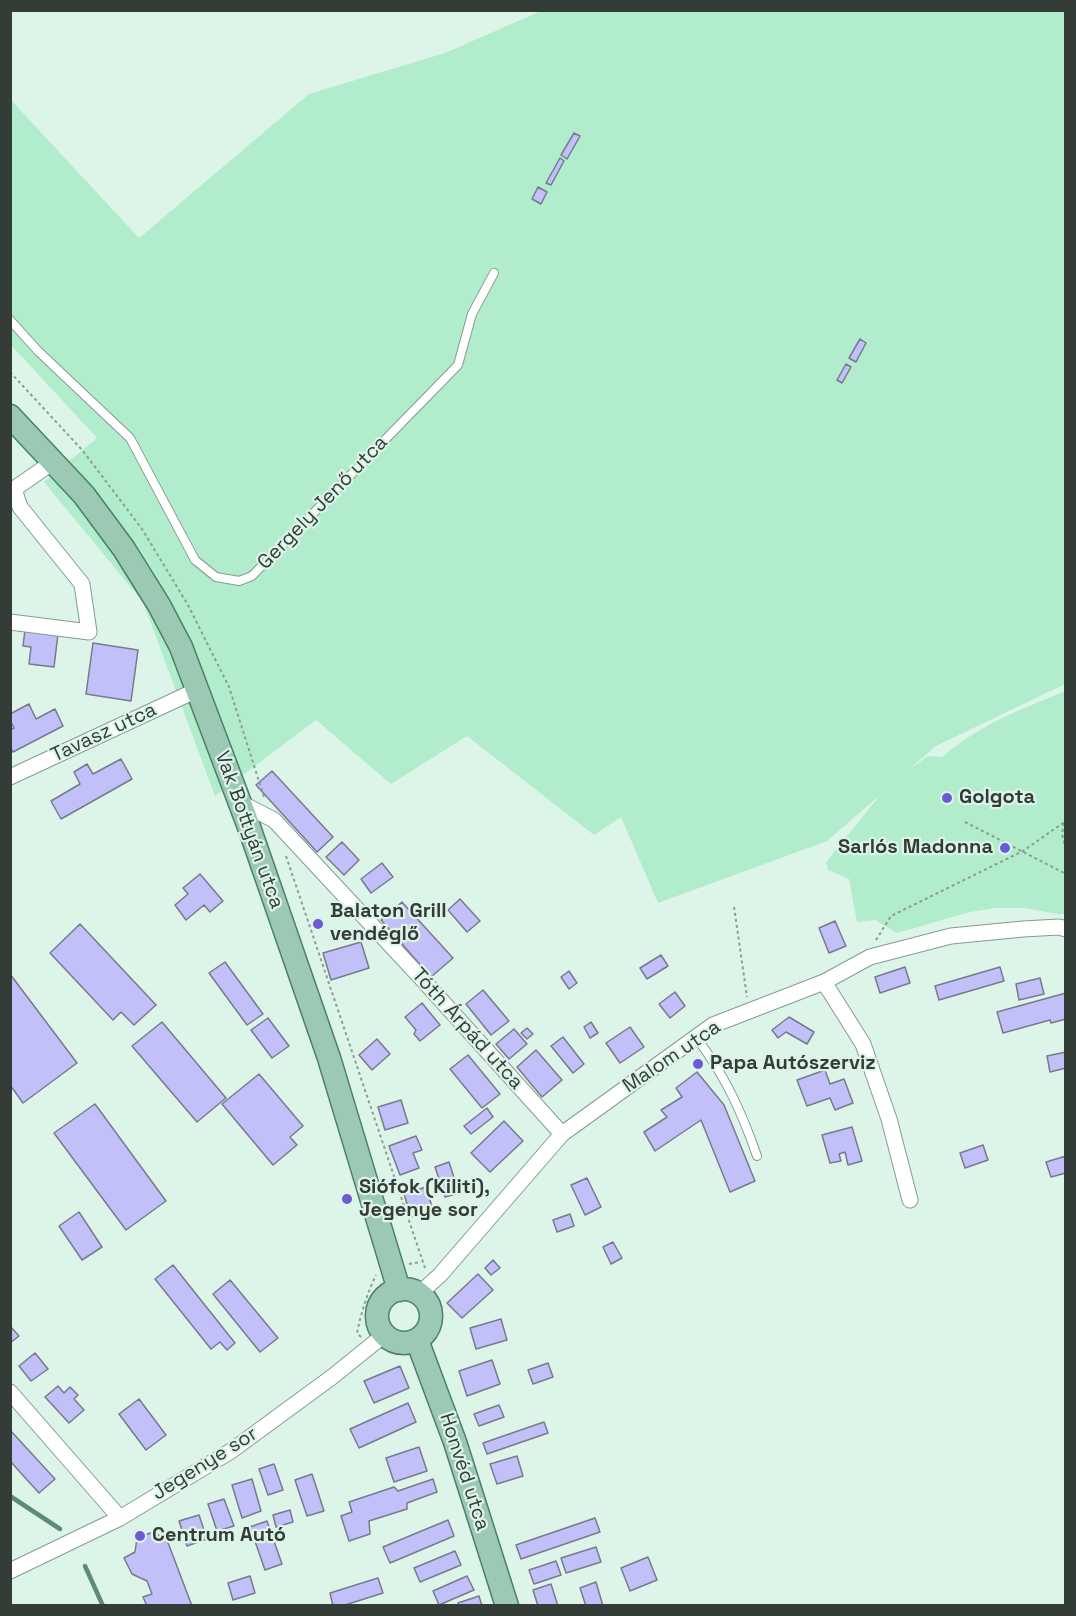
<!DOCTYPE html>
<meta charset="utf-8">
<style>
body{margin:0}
#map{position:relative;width:1076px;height:1616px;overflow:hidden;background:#ddf5e8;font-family:"Space Grotesk",sans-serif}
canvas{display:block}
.frame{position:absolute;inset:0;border:12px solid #333c37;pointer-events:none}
</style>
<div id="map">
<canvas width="1076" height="1616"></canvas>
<div class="frame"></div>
</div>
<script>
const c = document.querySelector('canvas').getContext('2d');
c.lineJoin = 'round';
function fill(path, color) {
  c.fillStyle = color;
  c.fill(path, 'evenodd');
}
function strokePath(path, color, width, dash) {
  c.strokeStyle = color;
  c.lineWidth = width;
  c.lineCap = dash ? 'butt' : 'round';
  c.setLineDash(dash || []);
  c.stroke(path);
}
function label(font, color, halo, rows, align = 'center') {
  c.font = font + ' "Space Grotesk",sans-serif';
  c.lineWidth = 4.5;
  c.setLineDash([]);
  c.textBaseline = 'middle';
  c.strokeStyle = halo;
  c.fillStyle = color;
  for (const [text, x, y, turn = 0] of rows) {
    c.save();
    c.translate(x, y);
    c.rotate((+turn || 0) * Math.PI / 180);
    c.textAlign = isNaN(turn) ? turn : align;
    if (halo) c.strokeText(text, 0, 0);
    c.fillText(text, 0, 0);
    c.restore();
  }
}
fill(new Path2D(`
 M541,11H1065V684L936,746L908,770L928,756L942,757C982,723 1018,711 1065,691V914H1058L1025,908H996L970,912L897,933L875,920L857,922L849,879L828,870L826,862L880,795L827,841L658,903L621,817L594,835L467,736L391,784L316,720L215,796L143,602L44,482L97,438L11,345V100L139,238L309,94L445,53Z`), '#b1eccd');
strokePath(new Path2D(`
 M10,1496L60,1529
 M85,1566L103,1606`), '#5e8b74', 4.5);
const building = new Path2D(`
 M574,133L580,136L567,159L561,155Z
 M560,158L564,161L551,185L546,183Z
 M538,187L547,192L541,204L532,199Z
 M860,339L866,343L856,362L849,358Z
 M846,364L851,367L842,383L837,380Z
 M25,630L58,634L54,667L29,664L31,647L23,646Z
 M93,643L138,650L131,701L86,694Z
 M29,704L36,719L55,709L63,726L13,752L10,747V730L14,728L10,720V714Z
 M121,759L132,779L61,819L51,801L80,784L74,772L87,764L93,774Z
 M272,771L333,837L317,852L256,785Z
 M342,842L359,860L344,875L326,857Z
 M382,863L393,877L371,893L361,879Z
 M200,874L223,901L210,912L204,905L186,920L175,905L188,894L183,888Z
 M460,899L480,921L467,932L448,910Z
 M402,902L453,958L431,977L381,920Z
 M835,921L846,946L829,953L819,928Z
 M80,924L156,1005L134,1025L121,1012L113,1020L50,953Z
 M361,942L369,968L331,980L323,953Z
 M661,955L668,966L647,979L640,968Z
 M225,962L263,1014L247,1025L209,973Z
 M905,967L910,983L880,993L875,977Z
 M1000,967L1004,981L939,1000L935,986Z
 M569,971L577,983L569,989L561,977Z
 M10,974L77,1063L23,1103L10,1085Z
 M1040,978L1044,994L1019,1000L1016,984Z
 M483,990L509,1021L491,1035L466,1004Z
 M675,992L685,1006L670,1018L659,1004Z
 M1066,993V1019L1051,1023L1050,1020L1003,1033L997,1012Z
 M422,1003L440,1025L420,1041L414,1034L416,1030L405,1017Z
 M789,1017L814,1032L807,1044L786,1032L778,1038L772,1030Z
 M268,1018L289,1046L272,1058L251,1030Z
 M162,1022L226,1098L197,1122L132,1046Z
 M591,1022L598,1033L590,1038L584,1027Z
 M630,1027L644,1047L620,1063L606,1043Z
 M527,1028L533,1034L527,1039L521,1033Z
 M514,1029L527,1044L509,1059L496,1044Z
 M563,1037L584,1064L573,1073L551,1046Z
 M377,1039L390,1054L372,1070L359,1055Z
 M536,1050L562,1080L542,1097L517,1067Z
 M1066,1052V1068L1050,1072L1047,1056Z
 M468,1055L500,1094L482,1108L450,1069Z
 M825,1070L830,1084L844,1079L853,1103L835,1110L830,1098L807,1106L797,1080Z
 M697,1072L724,1105L755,1181L730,1192L701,1120L655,1151L644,1132L667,1117L661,1110L682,1097L676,1088Z
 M259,1074L303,1126L290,1137L297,1145L273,1165L222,1104Z
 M401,1100L408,1123L385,1130L378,1107Z
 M95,1104L166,1201L126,1230L54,1133Z
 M487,1108L493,1117L471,1134L464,1126Z
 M504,1121L523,1141L490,1172L471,1153Z
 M852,1127L862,1161L848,1165L845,1152L839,1154L841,1161L830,1163L822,1135Z
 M416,1136L422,1150L413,1153L419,1168L400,1175L389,1146Z
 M983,1145L988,1160L965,1168L960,1153Z
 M1066,1156V1173L1051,1177L1046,1162Z
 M449,1162L459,1193L445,1197L435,1167Z
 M587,1178L601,1207L585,1215L571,1185Z
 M426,1187L433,1210L411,1217L404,1194Z
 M79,1212L102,1247L82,1260L59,1226Z
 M570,1214L574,1226L557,1232L553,1220Z
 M613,1242L622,1258L611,1264L603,1247Z
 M493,1260L500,1268L491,1275L485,1268Z
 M173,1265L235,1343L227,1350L220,1342L211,1349L155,1279Z
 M478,1274L493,1290L462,1318L447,1303Z
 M230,1280L278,1338L260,1352L213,1294Z
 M501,1319L507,1340L476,1349L470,1328Z
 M10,1326L19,1336L10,1343Z
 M35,1353L48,1369L31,1381L19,1366Z
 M492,1360L500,1384L467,1396L459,1371Z
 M548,1363L553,1377L533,1384L528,1370Z
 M400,1366L409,1388L374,1403L364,1381Z
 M58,1386L64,1393L70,1387L78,1395L74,1399L84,1410L69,1423L45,1397Z
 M139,1399L166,1435L146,1450L119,1414Z
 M408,1403L416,1422L359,1448L350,1429Z
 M499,1405L504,1417L479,1426L474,1414Z
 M544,1422L548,1433L487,1454L483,1443Z
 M10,1430L55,1479L39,1493L10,1461Z
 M419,1447L427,1471L394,1482L386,1458Z
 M517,1456L523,1476L497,1484L490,1464Z
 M274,1464L283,1490L268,1495L259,1469Z
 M312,1474L324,1511L307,1516L295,1480Z
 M252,1479L261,1511L242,1518L232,1485Z
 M433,1479L437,1492L407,1503V1509L369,1521L370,1534L349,1541L341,1516L352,1512L349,1502L394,1487L398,1491Z
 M224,1499L234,1526L217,1531L208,1504Z
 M290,1510L293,1522L276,1527L273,1515Z
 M199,1515L207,1539L187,1546L179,1521Z
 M595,1518L600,1532L521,1559L516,1545Z
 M448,1520L454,1536L390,1563L383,1547Z
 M267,1521L282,1564L265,1570L250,1527Z
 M153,1532L167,1540L192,1606H147L143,1597L152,1594L147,1581L132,1574L124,1558L135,1552L137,1538Z
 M596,1547L601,1562L566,1573L561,1558Z
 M455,1551L461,1565L420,1582L414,1568Z
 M648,1557L657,1580L630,1591L621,1568Z
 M556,1561L561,1575L534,1584L529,1570Z
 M250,1576L255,1593L233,1600L228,1583Z
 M467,1576L474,1590L439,1605L433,1591Z
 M378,1578L383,1593L342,1606H333L330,1593Z
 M596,1582L603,1606H586L580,1588Z
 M551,1584L558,1606H538L533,1590Z
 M479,1596L482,1606H458V1603Z`);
fill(building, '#c1c0f8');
strokePath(building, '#79798e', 1.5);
const service = new Path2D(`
 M10,320L38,351L130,438L195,560L216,577L239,581L252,576L458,365L472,314L494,273
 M696,1037C725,1076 741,1110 757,1156`);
const minor = new Path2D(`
 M10,622L89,632L82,584L20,507L14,489L53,462
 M10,777L197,690
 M241,803L274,820L422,979L562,1134
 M824,982L863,1044L889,1119L910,1200
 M419,1294L440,1275L562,1134L713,1025L824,982L870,957L951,936L1023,929L1059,927L1066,929
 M10,1392L120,1518
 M10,1571L120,1518L231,1451L332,1377L384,1335`);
const primary = new Path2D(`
 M10,416L84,495L124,549L159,605L181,647L249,827L329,1058L399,1290
 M377 1316a27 27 0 1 1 54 0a27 27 0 1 1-54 0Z
 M417,1340L455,1442L507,1606`);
strokePath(service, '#859c90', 10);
strokePath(minor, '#859c90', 17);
strokePath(primary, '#4b8067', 25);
strokePath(new Path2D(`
 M10,372L83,451L142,529L188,605L229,687L264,797
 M965,822L1066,874
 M1064,823L1062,834L1066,849
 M286,856L425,1268
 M734,907L747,997
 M876,940L891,916L1023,851L1066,821
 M409,1264L421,1262
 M361,1337L357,1333C361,1313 367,1294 376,1275`), '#8c9d93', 2, [3, 3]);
strokePath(service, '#fff', 8);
strokePath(minor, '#fff', 15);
strokePath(primary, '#9bc9b3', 22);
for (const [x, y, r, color] of [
 [947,798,6,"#6c5ad4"],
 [1005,848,6,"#6c5ad4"],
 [318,924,6,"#6c5ad4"],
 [698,1064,6,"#6c5ad4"],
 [347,1199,6,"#6c5ad4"],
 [140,1536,6,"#6c5ad4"]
]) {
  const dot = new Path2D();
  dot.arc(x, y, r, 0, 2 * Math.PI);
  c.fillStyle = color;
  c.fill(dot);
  strokePath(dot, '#ddf5e8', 2);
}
label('20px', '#333c37', '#ddf5e8', [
 ["Gergely Jenő utca",323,503,-46],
 ["Tavasz utca",104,733,-25],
 ["Vak Bottyán utca",249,830,70],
 ["Tóth Árpád utca",467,1029,48],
 ["Malom utca",672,1057,-34],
 ["Jegenye sor",205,1464,-32],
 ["Honvéd utca",464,1472,72]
]);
label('bold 20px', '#333c37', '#ddf5e8', [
 ["Golgota",959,798],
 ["Sarlós Madonna",993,848,"right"],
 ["Balaton Grill",330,912],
 ["vendéglő",330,935],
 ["Papa Autószerviz",710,1064],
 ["Siófok (Kiliti),",359,1188],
 ["Jegenye sor",359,1211],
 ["Centrum Autó",152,1536]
], 'left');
</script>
